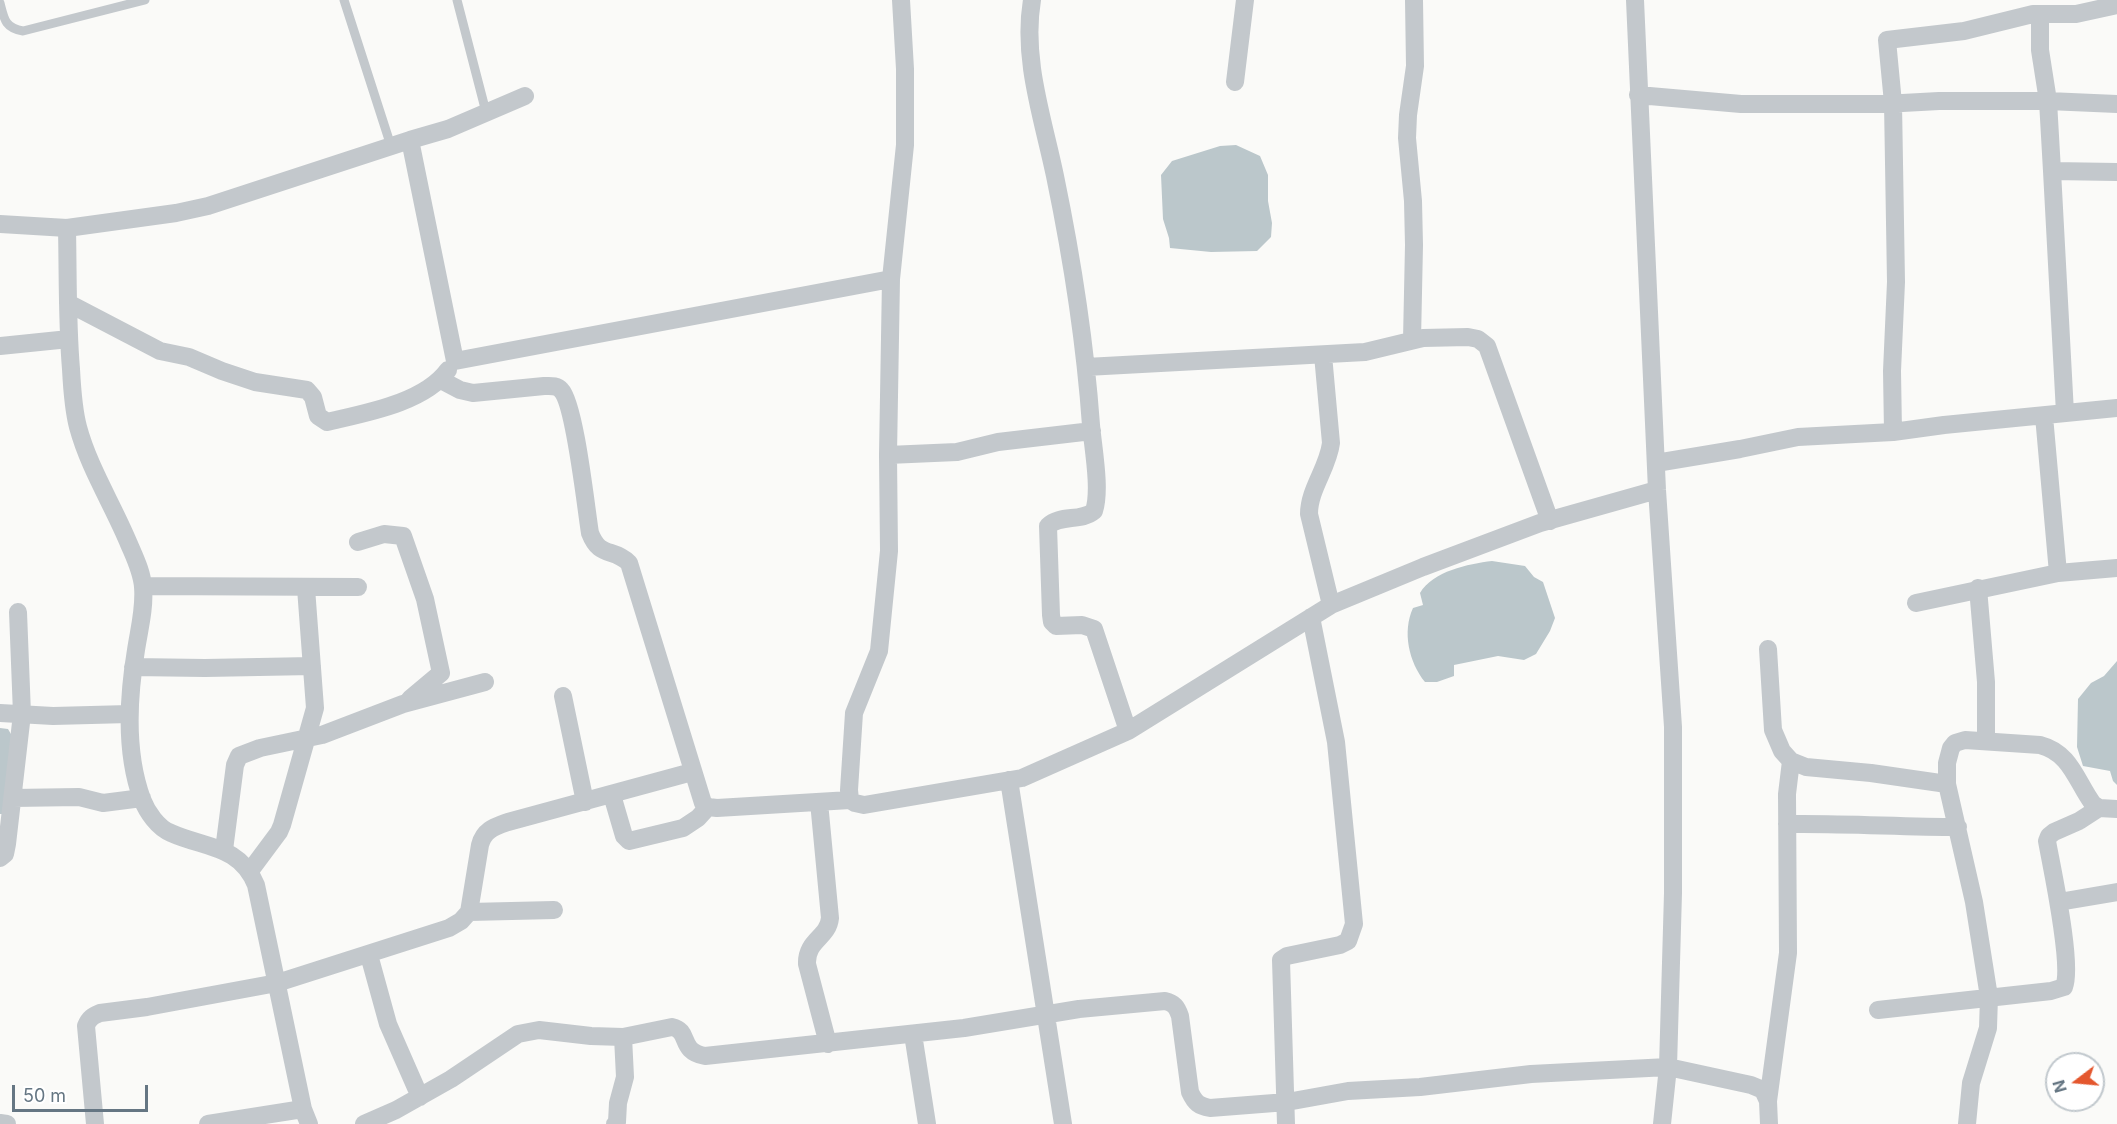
<!DOCTYPE html>
<style>
body{margin:0}
#map{position:relative;width:2117px;height:1124px;overflow:hidden;background:#fafaf8;font-family:Inter,sans-serif}
canvas{display:block}
.north{position:absolute;left:2045px;top:1052px;width:60px;height:60px;box-sizing:border-box;background:#fff;border:2px solid #c1c8cd;border-radius:50%;rotate:254deg;font-size:16px;font-weight:700;line-height:24px;text-align:center;color:#657683}
.north::after{content:'';display:block;margin:auto;width:21px;height:27px;background:#e4572e;clip-path:polygon(50% 0,100% 100%,50% 72%,0 100%)}
.scale{position:absolute;left:12px;top:1085px;width:136px;height:27px;box-sizing:border-box;border:3px solid #657683;border-top:0;padding-left:8px;font-size:18px;line-height:21px;white-space:nowrap;color:#657683;-webkit-text-stroke:4px #fff;paint-order:stroke}
</style>
<div id="map">
<canvas width="2117" height="1124"></canvas>
<div class="north">N</div>
<div class="scale">50 m</div>
</div>
<script>
const c = document.querySelector('canvas').getContext('2d');
c.lineJoin = 'round';
function fill(path, color) {
  c.fillStyle = color;
  c.fill(path, 'evenodd');
}
function strokePath(path, color, width, dash) {
  c.strokeStyle = color;
  c.lineWidth = width;
  c.lineCap = dash ? 'butt' : 'round';
  c.setLineDash(dash || []);
  c.stroke(path);
}
fill(new Path2D(`
 M1236,145L1260,156L1268,175V201L1272,223L1271,237L1257,251L1211,252L1170,248L1169,238L1163,219L1161,175L1172,161L1220,146Z
 M1492,561L1525,566L1534,577L1543,582L1555,618L1550,631L1536,654L1524,660L1498,656L1454,665V676L1437,682H1425C1409,662 1402,632 1413,608L1423,605L1420,593C1433,571 1468,564 1492,561Z
 M2117,661V785L2113,781L2110,771L2083,766L2077,747L2078,699L2091,683L2104,676Z
 M0,728L8,729L15,741L2,814H0Z`), '#bbc7cb');
strokePath(new Path2D(`
 M344,0L391,146
 M457,0L486,112
 M0,3C4,19 5,28 23,31L145,0`), '#c3c8cc', 9);
strokePath(new Path2D(`
 M901,0L905,69V145L891,279L888,455L889,551L879,651L854,713L849,790L850,800L855,803L864,805L1022,778L1128,731L1331,605L1423,567L1540,523L1657,490
 M1032,0C1022,59 1043,118 1055,176C1072,258 1085,341 1091,425C1093,448 1101,490 1094,511C1081,522 1060,514 1048,526L1051,615L1052,622L1056,626L1082,625L1094,629L1128,731
 M1635,0L1657,490L1673,727V893L1668,1067L1662,1124
 M2040,14V50L2048,101L2052,171L2065,413
 M1235,82L1245,0
 M1638,95L1741,104H1884L1939,101H2048L2117,104
 M410,140L455,361L891,279
 M2052,171L2117,172
 M0,224L67,228L176,213L208,206L410,140L448,129L525,96
 M67,228C68,275 67,322 71,369C72,388 73,408 78,427C89,468 113,505 129,544C135,558 142,572 143,587C145,608 139,630 136,650C128,698 125,753 142,799C147,812 158,828 171,833C204,848 240,845 256,885L303,1109L309,1124
 M68,303L160,351L189,357L222,371L255,382L307,390L313,397L318,416L327,422C365,413 424,403 448,370
 M1412,340L1414,245L1413,201L1407,138L1408,115L1415,66L1414,0
 M0,346L69,339
 M1323,355L1331,443C1328,468 1309,489 1309,514L1331,605
 M1086,367L1365,352L1423,338L1468,337L1478,339L1487,346L1550,521
 M441,380L460,390L473,393L544,386C550,386 557,385 561,390C575,404 586,509 590,533C600,559 613,547 629,563L703,803L708,807L717,808L850,800
 M2044,416L2058,573
 M1893,432L1892,371L1896,282L1893,103L1887,40L1964,31L2033,14H2076L2117,5
 M888,455L957,452L998,442L1092,431
 M1656,463L1740,449L1798,437L1893,432L1944,425L2117,408
 M358,542L384,534L403,536L425,599L441,673L410,699
 M143,586L358,587
 M1978,588L1986,682V741
 M1916,603L2058,573L2117,568
 M1768,649L1773,730L1782,751L1791,761L1806,767L1871,773L1947,784
 M133,667L205,668L312,666
 M563,696L585,802
 M0,713L53,716L129,714
 M1009,780L1063,1124
 M612,795L624,836L629,841L683,828L698,818L708,807
 M13,798L79,797L103,803L142,798
 M819,802L830,918C828,938 806,940 807,964L828,1044
 M1787,824C1844,823 1901,827 1958,827
 M224,850L235,765L239,756L260,748L322,735L403,704L485,682
 M0,858L5,854L7,844L22,714L18,612
 M250,871L279,832L282,825L315,708L306,588
 M2059,902L2117,892
 M469,912L554,910
 M369,955L388,1024L420,1097
 M1878,1010L2051,991L2064,987C2073,965 2052,869 2047,841L2049,836L2054,832L2079,821L2099,808
 M913,1034L927,1124
 M1768,1101L1788,953L1787,794L1791,761
 M0,1123L7,1124
 M95,1124L86,1026C89,1018 93,1016 100,1013L147,1007L277,983L449,928L461,921L469,912L480,845C484,830 494,827 508,822L692,772
 M208,1124L303,1109
 M364,1124L396,1110L451,1079L518,1034L539,1030L591,1036L623,1037L672,1027C691,1031 678,1051 705,1056L964,1028L1079,1009L1165,1001C1174,1003 1177,1007 1180,1016L1190,1092C1195,1103 1199,1106 1210,1108L1287,1102L1348,1091L1420,1087L1531,1074L1668,1067L1751,1085L1763,1090L1768,1101L1769,1124
 M615,1124L617,1122L618,1103L625,1077L623,1037
 M1286,1124L1281,960L1287,956L1340,945L1348,941L1354,924L1336,742L1311,617
 M1967,1124L1971,1083L1988,1028L1989,997L1974,902L1947,784V763L1951,748L1955,743L1965,740L2040,745C2071,753 2076,781 2093,804L2099,808L2117,809`), '#c3c8cc', 18);
</script>
